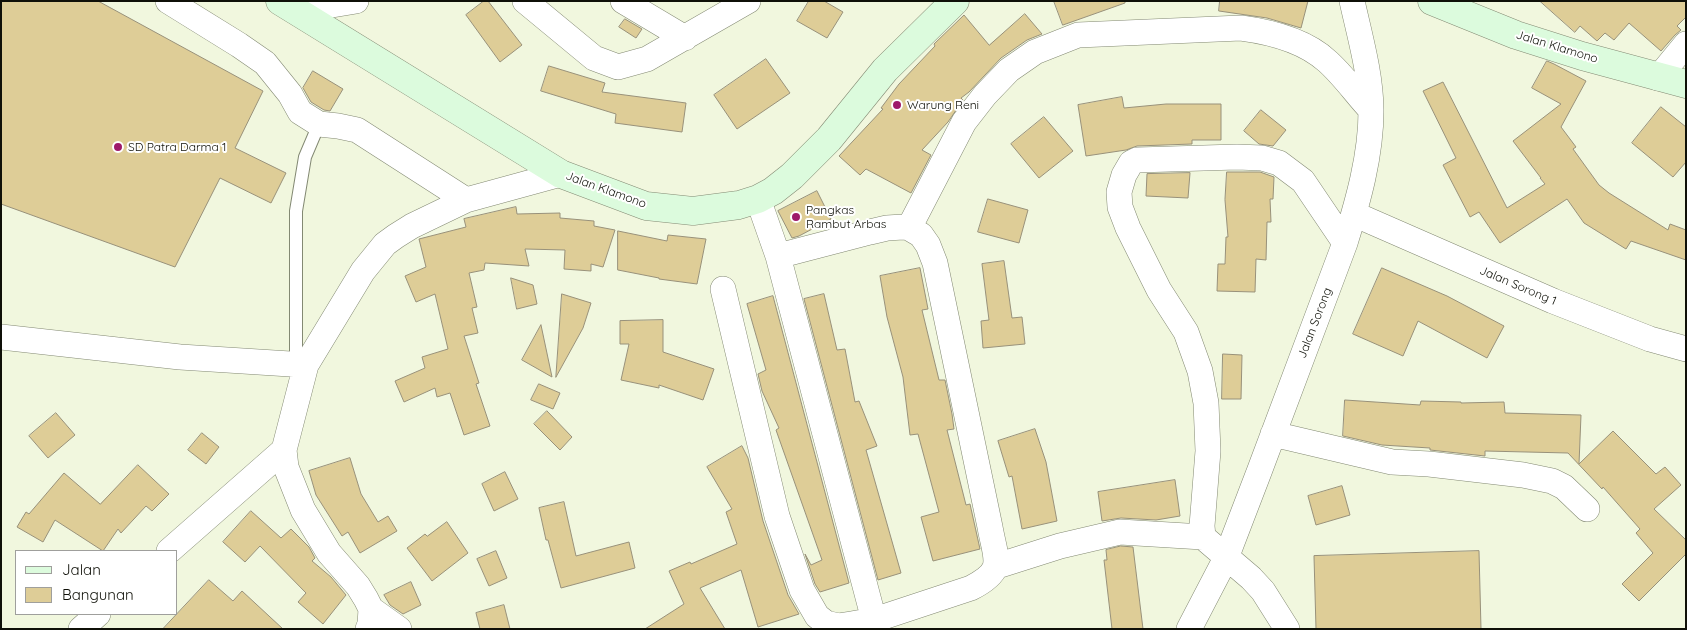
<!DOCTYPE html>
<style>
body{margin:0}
#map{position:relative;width:1687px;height:630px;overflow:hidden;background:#f1f7de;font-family:Quicksand,sans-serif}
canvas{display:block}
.frame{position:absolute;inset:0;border:2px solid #0f1008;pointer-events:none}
.legend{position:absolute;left:15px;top:550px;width:162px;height:65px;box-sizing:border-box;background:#fff;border:1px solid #9f9f9c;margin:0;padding:6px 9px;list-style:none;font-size:15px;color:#0f1008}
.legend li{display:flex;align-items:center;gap:10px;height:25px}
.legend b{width:25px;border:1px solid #9f9f9c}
</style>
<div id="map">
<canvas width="1687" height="630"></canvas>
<div class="frame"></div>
<ul class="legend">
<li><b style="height:6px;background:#dcfbdd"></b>Jalan</li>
<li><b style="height:14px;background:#decd97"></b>Bangunan</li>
</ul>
</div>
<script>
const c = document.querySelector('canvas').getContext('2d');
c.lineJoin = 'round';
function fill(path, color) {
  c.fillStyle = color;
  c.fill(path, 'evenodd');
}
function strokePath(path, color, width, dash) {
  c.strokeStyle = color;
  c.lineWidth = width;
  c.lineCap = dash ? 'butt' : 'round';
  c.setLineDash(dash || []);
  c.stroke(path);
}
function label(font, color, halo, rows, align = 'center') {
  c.font = font + ' Quicksand,sans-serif';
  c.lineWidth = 4;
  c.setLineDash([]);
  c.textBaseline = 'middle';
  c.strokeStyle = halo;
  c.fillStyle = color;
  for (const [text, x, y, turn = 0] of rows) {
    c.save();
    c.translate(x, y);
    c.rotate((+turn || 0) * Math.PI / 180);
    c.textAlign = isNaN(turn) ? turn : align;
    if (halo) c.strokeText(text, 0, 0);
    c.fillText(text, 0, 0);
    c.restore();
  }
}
const building = new Path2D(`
 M1,1H98L263,91L235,148L286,173L271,203L220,178L175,267L1,204Z
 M484,1H488L522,45L500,62L466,15Z
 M809,1H824L843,12L827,38L797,21Z
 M1054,1H1125V3L1063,25Z
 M1220,1H1308L1301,28L1267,18L1219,11Z
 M1540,1H1686V17L1677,26L1681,30L1675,35L1661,51L1629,23L1614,40L1605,33L1597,41L1580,26L1575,32Z
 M1025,14L1042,34L1027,40L1001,58L969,92L961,98L963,100L948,122L922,150L931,155L911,193L866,169L860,175L839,156L883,109L881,108L899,84L935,46L934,44L964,15L989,45Z
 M625,19L642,29L636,38L619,27Z
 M766,59L790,93L737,129L714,95Z
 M1547,61L1554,64L1586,81L1561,127L1576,147L1573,149L1599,185L1609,193L1668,230L1670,224L1686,230V260L1631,241L1626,249L1584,223L1567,199L1500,243L1479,212L1470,217L1443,165L1456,158L1423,91L1443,82L1507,208L1545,184L1540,178H1541L1513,141L1561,104L1532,88Z
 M549,66L605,83L602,92L686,103L682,132L615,123L616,114L541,91Z
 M313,71L343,89L330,111L324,110L311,102L303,88Z
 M1122,97L1124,108L1166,104H1221V140H1192V144L1137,146L1126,150L1086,156L1078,105Z
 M1661,107L1686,127V162L1673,177L1632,143Z
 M1261,110L1286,130L1273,146L1259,144L1244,131Z
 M1044,117L1073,151L1039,178L1011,144Z
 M1227,172H1260L1274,177L1273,199H1270L1271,222H1267L1266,260L1256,259L1255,292L1217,291L1218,264H1225L1226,237H1228L1225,200Z
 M1190,173L1188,198L1146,196L1147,174Z
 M817,191L831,219L799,236L792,238L778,211Z
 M988,199L1028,210L1019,243L978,232Z
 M516,207L517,214L560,213V218L594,221V226L615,230L603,267L591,264V271L564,269L565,250L525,249L529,266L485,263L484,270L469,273L477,307L472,308L478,333L464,336L479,383L476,384L490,426L464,435L450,393L437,397L435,388L404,402L395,381L425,368L422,357L448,349L435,294L416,302L405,276L426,267L419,239L466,227L464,219Z
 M618,231L667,241L668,235L706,239L697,284L659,279V278L618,270Z
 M1004,261L1012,318L1022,317L1025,344L983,348L981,321L989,320L982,264Z
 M920,268L928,309L922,310L939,380H945L952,414L954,429L947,430L966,505L970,504L980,549L933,561L921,517L939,512L918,434L910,435L903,377L887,317L880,276Z
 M1382,268L1447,296L1504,326L1487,358L1418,321L1403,356L1353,334Z
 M511,278L533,285L537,304L517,309Z
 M562,294L591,303L583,328L556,377Z
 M824,294L837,350L845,349L855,402L859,401L877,446L866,450L901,573L878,580L804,299Z
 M773,296L849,583L820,592L815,584L805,554L811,565L822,560L776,430L779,428L762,391L758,374L766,370L747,304Z
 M663,320V352L714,369L703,400L659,385V388L621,380L629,344H620V321Z
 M541,325L552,377L522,360Z
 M1223,354L1242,355L1241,399H1222Z
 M539,384L560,393L553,409L531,400Z
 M1345,400L1420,405L1421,401L1461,402V403L1504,402L1505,413L1581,415L1579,464L1613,431L1656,474L1665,467L1681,485L1654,509L1686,540V554L1639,601L1622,584L1653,553L1636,533L1640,529L1603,487L1602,489L1568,453L1485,451V456L1430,450V448L1382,445L1343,436Z
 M547,411L572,437L560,450L534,424Z
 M56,413L75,435L48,458L29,436Z
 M1035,429L1046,462L1057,521L1022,529L1012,476L1009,477L998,441Z
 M202,433L219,447L206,464L188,450Z
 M742,446L748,458L763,521L788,595L799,614L758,627L741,570L700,588L725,629H645L684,604L669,571L690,562L691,564L737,544L726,512L732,509L707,467Z
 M350,458L361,494L378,522L388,516L397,531L360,553L348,532L342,536L316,495L309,471Z
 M138,465L169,494L152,511L146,506L121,533L118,529L103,551L55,520L43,542L17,527L26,512L29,514L64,473L100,504Z
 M505,472L518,499L494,511L482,484Z
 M1175,480L1180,516L1156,520L1121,518L1102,521L1098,492Z
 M1342,486L1350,515L1316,525L1308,496Z
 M564,502L576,556L629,542L635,568L561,588L548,540H546L539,508Z
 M251,511L281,538L291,529L309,547L315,558L312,561L331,577L346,595L323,624L298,602L306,593L260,546L245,562L223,542Z
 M447,522L468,553L432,581L407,548L425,534L427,536Z
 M1121,546L1133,547L1143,629H1112L1104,560H1107L1106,550Z
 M496,551L507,578L489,586L477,559Z
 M1479,551L1481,629H1316L1314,556Z
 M209,580L233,601L242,591L283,629H163Z
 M411,582L421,605L403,614L390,605L384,595Z
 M504,605L510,629H480L476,613Z`);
fill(building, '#decd97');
strokePath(building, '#98917a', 1);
const service = new Path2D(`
 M296,364V211L305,157L319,124`);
const minor = new Path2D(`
 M168,1L239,45L265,63L290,94L300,112L319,124L338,126L357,130L466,200
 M525,1L594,58L618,67L647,59L748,1
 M623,1L685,38
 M296,11L356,1
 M1658,78L1686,44
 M1354,214L1553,301L1650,339L1686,349
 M909,228L964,122L985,95L1009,70L1035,52L1078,35L1241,28C1271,32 1304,40 1327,61C1343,75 1356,94 1371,110
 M778,256L874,620
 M723,289L777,516L802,590L817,616L826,623L838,626L851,624L874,620L971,588C1006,570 996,561 990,527L935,263L928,245L921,235L909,228L903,227L887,228L870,232L778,256L758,199
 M1,337L180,357L306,365
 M1273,434L1392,462L1429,464L1523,475L1552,481L1564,487L1587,509
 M169,551L284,450
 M997,566L1060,546L1120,532L1203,537
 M371,609L399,629
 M81,629L98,614
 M368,629L370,624L371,609L366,599L358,586L329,553L303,510L286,467L284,450L306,365L363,271L385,244L396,236L412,226L466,200L561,174
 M1189,629L1226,558L1259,472L1345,243C1358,201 1371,156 1371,111C1371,75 1360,37 1352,1
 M1287,629L1263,591L1251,578L1203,537L1202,526L1208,451L1206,403L1200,371L1186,332L1159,290L1128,228L1120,207L1119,192L1124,175L1131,163L1137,160L1237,157L1262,158L1279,163L1303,181L1345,243`);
const secondary = new Path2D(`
 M280,1L561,174L646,206L693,211L739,205L758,199L773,191L792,176L829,139L885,70L955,1
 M1432,1L1516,35L1582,56L1686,84`);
strokePath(service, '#838973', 14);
strokePath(minor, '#838973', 26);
strokePath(secondary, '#838973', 29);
strokePath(service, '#fff', 12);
strokePath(minor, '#fff', 25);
strokePath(secondary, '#dcfbdd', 28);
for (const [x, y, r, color] of [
 [897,105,5,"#9e196a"],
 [118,147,5,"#9e196a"],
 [796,217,5,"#9e196a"]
]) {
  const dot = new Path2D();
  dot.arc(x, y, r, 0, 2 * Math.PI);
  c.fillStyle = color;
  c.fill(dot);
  strokePath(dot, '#fff', 2);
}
label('12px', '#0f1008', '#fff', [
 ["Jalan Klamono",1557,47,17],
 ["Jalan Klamono",606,190,20],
 ["Jalan Sorong 1",1518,286,23],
 ["Jalan Sorong",1315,323,-69]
]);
label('12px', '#0f1008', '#fff', [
 ["Warung Reni",907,105],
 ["SD Patra Darma 1",128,147],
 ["Pangkas",806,210],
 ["Rambut Arbas",806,224]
], 'left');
</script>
